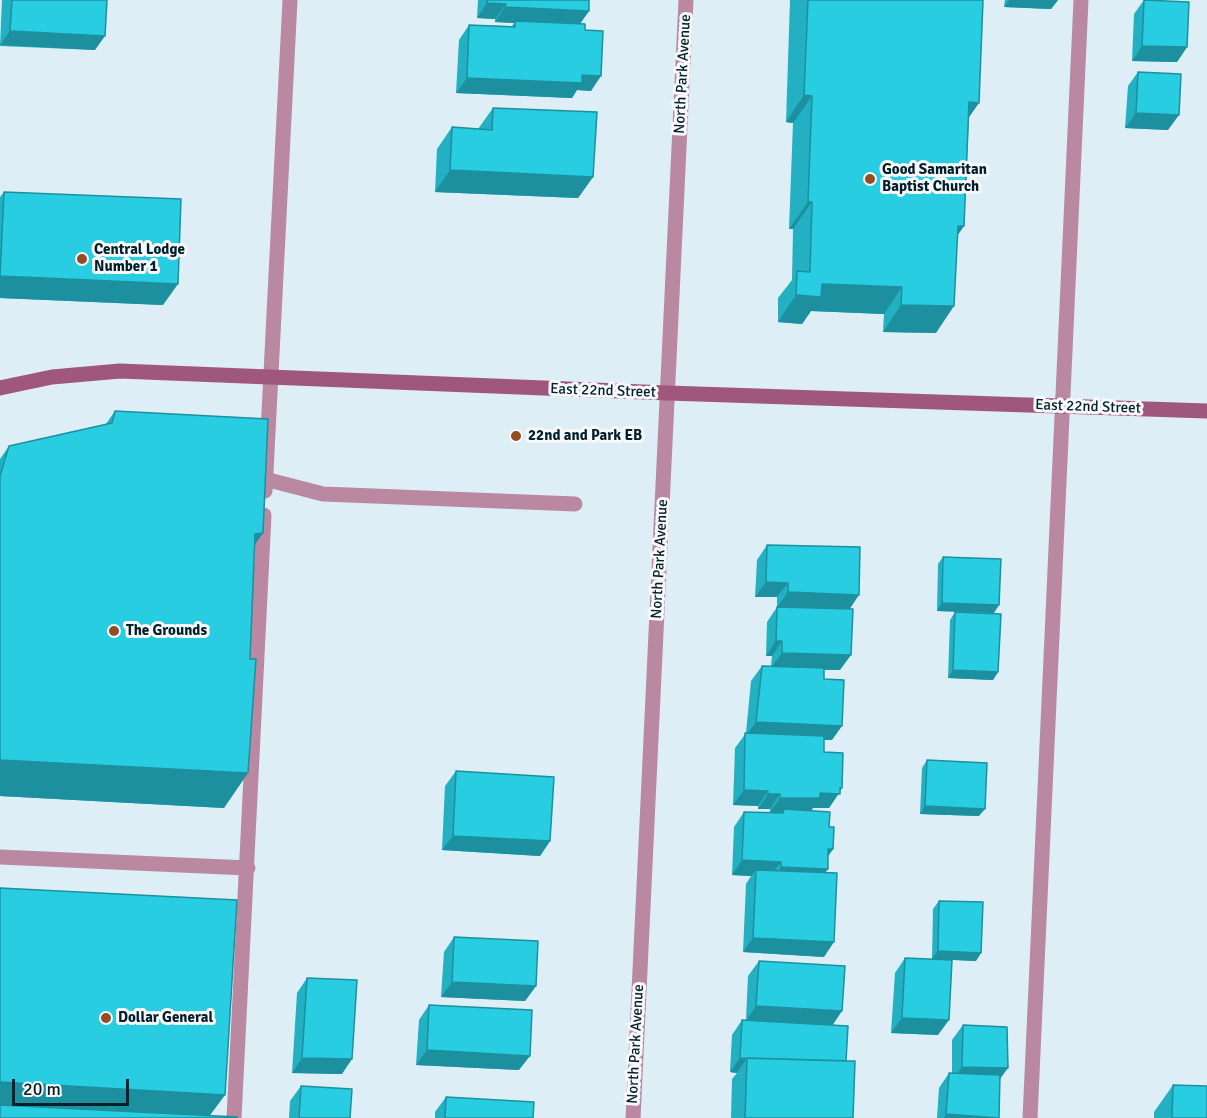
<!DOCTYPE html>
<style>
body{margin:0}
#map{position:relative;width:1207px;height:1118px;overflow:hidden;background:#ddeef6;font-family:Signika,sans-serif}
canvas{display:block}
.scale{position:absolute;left:12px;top:1079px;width:117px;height:27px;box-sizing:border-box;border:3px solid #02202b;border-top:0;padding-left:8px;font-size:18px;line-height:21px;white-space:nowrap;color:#02202b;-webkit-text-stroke:4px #f8f8f8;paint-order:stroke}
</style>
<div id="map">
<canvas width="1207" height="1118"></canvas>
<div class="scale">20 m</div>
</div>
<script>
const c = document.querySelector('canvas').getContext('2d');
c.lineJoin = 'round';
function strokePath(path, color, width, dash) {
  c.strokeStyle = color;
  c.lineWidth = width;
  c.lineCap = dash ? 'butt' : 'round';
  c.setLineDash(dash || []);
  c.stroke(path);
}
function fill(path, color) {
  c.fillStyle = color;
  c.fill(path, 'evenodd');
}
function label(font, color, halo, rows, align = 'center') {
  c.font = font + ' Signika,sans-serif';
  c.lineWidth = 6;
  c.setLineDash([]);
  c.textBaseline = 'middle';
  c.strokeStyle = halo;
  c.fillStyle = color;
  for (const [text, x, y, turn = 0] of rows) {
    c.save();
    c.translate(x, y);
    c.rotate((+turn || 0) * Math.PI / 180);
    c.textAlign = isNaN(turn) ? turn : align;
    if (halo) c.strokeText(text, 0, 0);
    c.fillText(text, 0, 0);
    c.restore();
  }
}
strokePath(new Path2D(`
 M265,479L323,494L575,504
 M265,491L290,0
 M0,857L248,868
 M234,1118L264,515
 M1030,1118L1081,0`), '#bb88a1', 15);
strokePath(new Path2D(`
 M633,1118L686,0`), '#bb88a1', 15);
strokePath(new Path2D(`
 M0,388L52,377L120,371L668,393L1207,411`), '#a0577e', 15);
fill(new Path2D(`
 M2,0H107L95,50L0,46Z
 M478,0H589V11L580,24L591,91L577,90L572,98L456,93L459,40L469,25L512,26L514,23L495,22V19L477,18Z
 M790,0H983L969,118L964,226L957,236L936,333L883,332L884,314L811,311L802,324L778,322V298L792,280L793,229H789L793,123L786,122Z
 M1005,0H1058L1051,9L1004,7Z
 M1144,0H1158L1187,47L1177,62L1132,61L1134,14Z
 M1138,72L1168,130L1125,128L1128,86Z
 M493,108L593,177L578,198L435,192L437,149L452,127L478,129Z
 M4,192L163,305L0,298V197Z
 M115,411L254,545L224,808L0,796V459L9,446L106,424Z
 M767,545L849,609L840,670H824V679L832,740H824V752L840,792L829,808H813L811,811L829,827L833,849L828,856L825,872L824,957L743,952L746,884L751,876L732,875L734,827L744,812L781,813L770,812V809H758V806L733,805L735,748L746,733L751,681L762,666H771L772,656H766L767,622L777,607V597H755L757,560Z
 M943,557L994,613L937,611L938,564Z
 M955,612L998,672L993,680L948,678L950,620Z
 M927,760L979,816L920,814L922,768Z
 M456,771L550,841L540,856L442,850L445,786Z
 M939,901L976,961L932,959L933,909Z
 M454,937L536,986L525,1001L441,997L444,952Z
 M905,958L938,1035L891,1033L895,973Z
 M759,961L832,1025L846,1061L853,1118H731L732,1079L737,1073L730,1072L732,1035L742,1020H746L748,976Z
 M307,978L342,1074L292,1073L297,993Z
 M429,1005L519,1070L416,1065L419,1020Z
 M963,1025L1000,1080L999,1118H937L939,1088L949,1073H952V1040Z
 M1173,1085L1207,1118H1154V1112Z
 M301,1086L350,1118H289L290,1101Z
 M446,1097L533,1118H435V1112Z`), '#22b0c2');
fill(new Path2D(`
 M1009,0H1058L1051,9L1004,7Z
 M487,3L506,4L495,19L477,18Z
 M505,7L589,11L578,26L515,21L514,23L495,22Z
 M10,31L105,36L95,50L0,45Z
 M1142,46L1187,47L1177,62L1132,61Z
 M582,75L601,76L591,91L577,90L572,98L456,93L467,78Z
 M804,95L812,96L793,123L786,122Z
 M969,102L979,103L960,130Z
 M1136,113L1179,115L1168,130L1125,128Z
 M450,170L593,177L578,198L435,192Z
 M808,202H812L793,229H789Z
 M958,226H964L945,253Z
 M0,276L178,284L163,305L0,298Z
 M822,284L902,287L884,314L811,311L802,324L778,322L796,295Z
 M901,305L954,306L936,333L883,332Z
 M263,533L238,569L255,534Z
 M766,582L788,583L777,597H755Z
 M788,592L859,595L849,610L777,607Z
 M942,603L999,605L994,613L937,611Z
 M776,641H782L772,656H766Z
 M782,653L851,655L840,670L771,668Z
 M953,670L998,672L993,680L948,678Z
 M756,722L842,726L832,740L745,737Z
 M0,760L248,773L224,808L0,796Z
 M840,788H842L829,808H813L809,813L784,809L781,813L770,812L780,798L820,793Z
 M744,790L768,791L758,806L733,805Z
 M768,794H780L770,809H758Z
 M925,806L985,809L979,816L920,814Z
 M453,836L550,841L540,856L442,850Z
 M828,849H833L823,864Z
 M742,860L781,862L770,877L756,870L751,876L732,875Z
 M781,867L828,869L817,884L771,882Z
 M753,938L834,942L824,957L743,952Z
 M938,951L981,953L976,961L932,959Z
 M452,982L536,986L525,1001L441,997Z
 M756,1006L842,1011L832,1026L746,1021Z
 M902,1018L949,1020L938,1035L891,1033Z
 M427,1050L530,1056L519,1070L416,1065Z
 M302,1058L352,1059L342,1074L292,1073Z
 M740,1058H747L737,1073L730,1072Z
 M962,1067L1008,1068L997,1083L952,1081Z
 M0,1082L225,1095L208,1118L0,1110Z
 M946,1114L999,1118H944Z`), '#1c909e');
const building = new Path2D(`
 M12,0H107L105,36L10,31Z
 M487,0H589V11L505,7L506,4L487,3Z
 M808,0H983L979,103L969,102L964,226H958L954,306L901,305L902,287L822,284L821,297L796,295L797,271L810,272L812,202H808L812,96L804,95Z
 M1144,0L1189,2L1187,47L1142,46Z
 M515,21L585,24V30L603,31L601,76L582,75V83L467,78L469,25L515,27Z
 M1138,72L1181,74L1179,115L1136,113Z
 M493,108L597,112L593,177L450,170L452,127L492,130Z
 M4,192L181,199L178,284L0,276Z
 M115,411L268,419L263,533L255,534L250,659H256L248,773L0,760V476L9,446L112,423Z
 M767,545L860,547L859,595L788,592V583L766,582Z
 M943,557L1001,559L999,605L942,603Z
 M777,607L853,609L851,655L782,653V641H776Z
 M955,612L1001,614L998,672L953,670Z
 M762,666L824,668V679L844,680L842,726L756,722Z
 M745,733L824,736V752L843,753L842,788H840V794L820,793V798H780V794H768V791L744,790Z
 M927,760L987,763L985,809L925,806Z
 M456,771L554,777L550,841L453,836Z
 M784,809L830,812L829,827H834L833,849H828V869L781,867V862L742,860L744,812L783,813Z
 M756,870L837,873L834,942L753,938Z
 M0,888L237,900L225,1095L0,1082Z
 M939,901L983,902L981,953L938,951Z
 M454,937L538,941L536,986L452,982Z
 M905,958L952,960L949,1020L902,1018Z
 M759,961L845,966L842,1011L756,1006Z
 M307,978L357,980L352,1059L302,1058Z
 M429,1005L532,1010L530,1056L427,1050Z
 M742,1020L848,1026L846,1061L740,1058Z
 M963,1025L1007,1027L1008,1068L962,1067Z
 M747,1058L855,1061L853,1118H745Z
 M949,1073L1000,1075L999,1118L946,1114Z
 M1173,1085L1207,1086V1118H1172Z
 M301,1086L352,1089L350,1118H299Z
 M446,1097L534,1102L533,1118H445Z
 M0,1105L237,1117V1118H0Z`);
fill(building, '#28cde2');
strokePath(building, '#1c909e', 1.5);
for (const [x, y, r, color] of [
 [870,179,6,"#934d25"],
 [82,259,6,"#934d25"],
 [516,436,6,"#934d25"],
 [114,631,6,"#934d25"],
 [106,1018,6,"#934d25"]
]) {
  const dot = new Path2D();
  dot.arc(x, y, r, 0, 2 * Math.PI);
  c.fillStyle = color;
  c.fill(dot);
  strokePath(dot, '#f8f8f8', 2);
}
label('15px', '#02202b', '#f8f8f8', [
 ["North Park Avenue",683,74,-87],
 ["East 22nd Street",603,391,2],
 ["East 22nd Street",1088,407,2],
 ["North Park Avenue",660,559,-87],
 ["North Park Avenue",636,1044,-87]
]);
label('bold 15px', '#02202b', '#f8f8f8', [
 ["Good Samaritan",882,170],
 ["Baptist Church",882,187],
 ["Central Lodge",94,250],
 ["Number 1",94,267],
 ["22nd and Park EB",528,436],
 ["The Grounds",126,631],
 ["Dollar General",118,1018]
], 'left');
</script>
